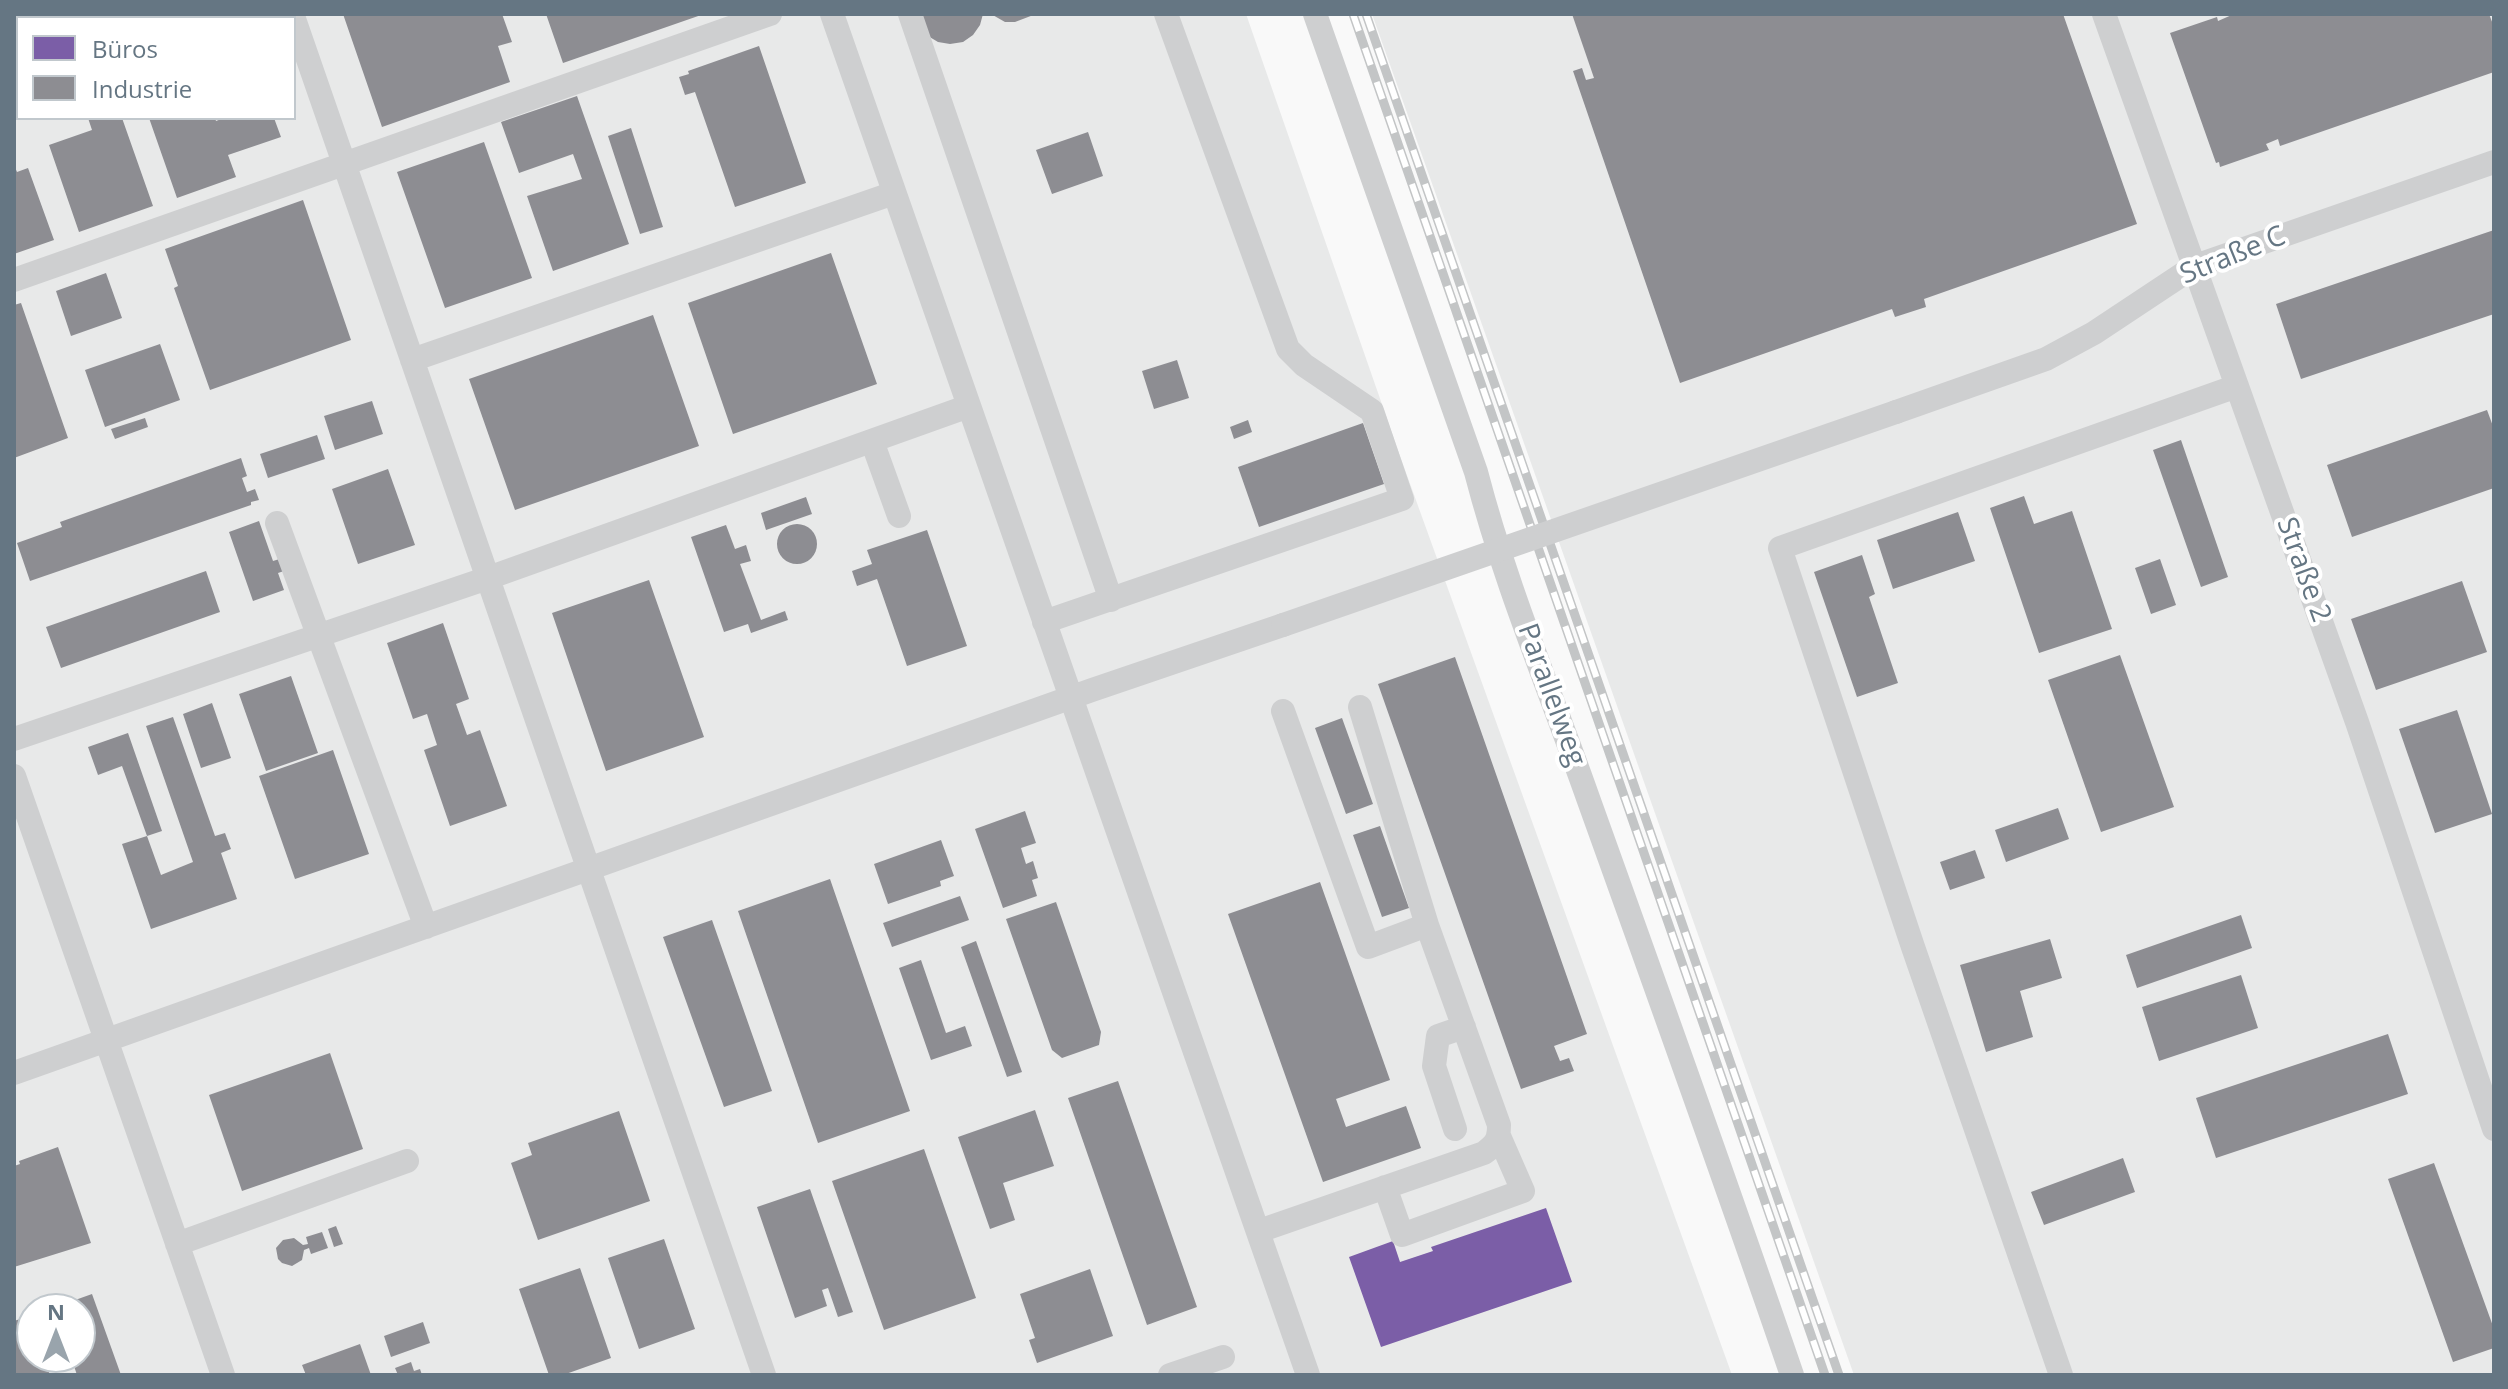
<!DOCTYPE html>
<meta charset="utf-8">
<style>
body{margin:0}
#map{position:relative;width:2508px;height:1389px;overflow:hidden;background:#f9f9f9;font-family:"Open Sans",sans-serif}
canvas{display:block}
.frame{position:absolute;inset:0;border:16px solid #657683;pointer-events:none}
.legend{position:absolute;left:16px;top:16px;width:280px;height:104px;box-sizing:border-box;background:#fff;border:2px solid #c1c8cd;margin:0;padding:10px 14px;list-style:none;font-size:24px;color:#657683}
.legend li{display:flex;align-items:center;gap:16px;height:40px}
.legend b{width:40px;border:2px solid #c1c8cd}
.north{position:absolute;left:16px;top:1293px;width:80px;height:80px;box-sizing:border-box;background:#fff;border:2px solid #c1c8cd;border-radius:50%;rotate:0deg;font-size:22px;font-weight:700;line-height:32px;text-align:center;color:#657683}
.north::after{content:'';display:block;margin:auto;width:28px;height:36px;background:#99a4ac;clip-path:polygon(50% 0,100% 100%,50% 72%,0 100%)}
</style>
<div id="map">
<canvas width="2508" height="1389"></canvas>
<div class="frame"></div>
<ul class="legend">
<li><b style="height:22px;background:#7b5ea7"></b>Büros</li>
<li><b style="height:22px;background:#8d8d92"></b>Industrie</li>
</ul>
<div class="north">N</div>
</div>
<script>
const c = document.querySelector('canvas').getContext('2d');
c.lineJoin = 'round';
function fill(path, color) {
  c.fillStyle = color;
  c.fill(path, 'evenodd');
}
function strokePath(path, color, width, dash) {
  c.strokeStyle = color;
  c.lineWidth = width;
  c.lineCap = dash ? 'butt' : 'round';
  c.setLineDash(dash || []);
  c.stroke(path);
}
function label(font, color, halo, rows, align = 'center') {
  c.font = font + ' "Open Sans",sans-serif';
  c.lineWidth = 8;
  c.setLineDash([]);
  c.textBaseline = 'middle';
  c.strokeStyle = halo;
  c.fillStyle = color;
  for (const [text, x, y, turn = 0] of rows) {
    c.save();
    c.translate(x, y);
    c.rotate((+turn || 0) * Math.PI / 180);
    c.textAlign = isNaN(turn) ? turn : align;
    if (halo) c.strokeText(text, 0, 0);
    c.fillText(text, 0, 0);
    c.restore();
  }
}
fill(new Path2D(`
 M14,14H1246L1400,456L1732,1375H14ZM18,18H294V118H18ZM32,1309H80V1357H32Z
 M1372,14H2494V1375H1854Z`), '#e8e9e9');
fill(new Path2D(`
 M1546,1208L1572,1282L1381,1347L1349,1257L1393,1241L1400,1262L1433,1251L1431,1247Z`), '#7b5ea7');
fill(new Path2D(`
 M343,14H502L512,42L498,46L510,82L382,127Z
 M546,14H704L563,63Z
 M916,14H983L980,25L973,35L963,42L950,44L938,42L928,36Z
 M991,14H1036L1015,22H1005Z
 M1572,14H2063L2137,224L1924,299L1926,307L1895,317L1892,309L1680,383L1573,71L1582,68L1586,80L1594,78Z
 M2234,14H2489L2494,27V72L2280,146L2278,139L2266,144L2269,150L2220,167L2219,162L2216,163L2170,33L2217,17L2218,21Z
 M759,46L806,183L735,207L695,92L685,95L679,77L689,74L688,71Z
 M577,96L629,244L553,271L527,196L582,179L573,154L519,173L501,122Z
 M88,118H122L153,206L79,232L49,145L92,130Z
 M149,118H215L216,121L224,118H274L281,137L228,155L236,177L177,198Z
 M631,128L663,227L640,234L608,136Z
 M1088,132L1103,176L1052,194L1036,150Z
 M484,142L532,278L445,308L397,172Z
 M14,165L17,172L28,168L54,240L14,254Z
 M303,200L351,340L210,390L174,288L178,286L165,249Z
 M2494,230V314L2301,379L2276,304Z
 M831,253L877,384L733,434L688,303Z
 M106,273L122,318L71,336L56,291Z
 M21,303L68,438L14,458V305Z
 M653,315L699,446L515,510L469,379Z
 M160,344L180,400L105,427L85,370Z
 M1177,360L1189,398L1154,409L1142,371Z
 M372,401L383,434L335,450L324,416Z
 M2487,410L2494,429V488L2352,537L2327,465Z
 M145,418L148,427L115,439L111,429Z
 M1248,420L1252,432L1234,439L1230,427Z
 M1363,423L1384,484L1259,527L1238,467Z
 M317,435L325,459L268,478L260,454Z
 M2181,440L2228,577L2201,587L2153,450Z
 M241,458L247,476L242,478L247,492L255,489L259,500L251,502V505L30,581L17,543L62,527L60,522Z
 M388,469L415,545L358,564L332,489Z
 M2024,496L2034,524L2072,511L2112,629L2039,653L1990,508Z
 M806,497L812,514L766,530L761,513Z
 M1958,512L1975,561L1893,589L1877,540Z
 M259,521L273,561L289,556L293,568L278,573L284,590L253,601L229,532Z
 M777 544a20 20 0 1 1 40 0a20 20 0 1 1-40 0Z
 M726,525L735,549L746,545L751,561L740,564L761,620L785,611L788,620L751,633L748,624L724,632L691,537Z
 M927,530L967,646L907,666L877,579L857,586L852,571L872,564L867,550Z
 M1862,555L1875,594L1869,597L1898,683L1857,697L1814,572Z
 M2160,559L2176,605L2151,614L2135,568Z
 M206,571L220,612L61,668L46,627Z
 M649,580L704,737L606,771L552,613Z
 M2462,581L2487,652L2376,690L2351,619Z
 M443,623L469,699L456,704L467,735L480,730L507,806L450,826L424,750L437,745L427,714L413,719L387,643Z
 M2120,655L2174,807L2101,832L2048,680Z
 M1455,657L1587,1034L1554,1046L1560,1061L1569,1058L1574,1071L1521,1089L1378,684Z
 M291,676L318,753L266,771L239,694Z
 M212,703L231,758L201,768L183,714Z
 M2457,710L2492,814L2435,833L2399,729Z
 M173,717L215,836L225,833L231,849L221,853L237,899L151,929L122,844L147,836L161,875L193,862L146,726Z
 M1342,718L1373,804L1346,814L1315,728Z
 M128,733L162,831L147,836L122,766L98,775L88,747Z
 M333,750L369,854L295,879L259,776Z
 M2058,808L2069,839L2006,862L1995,830Z
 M1025,811L1036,843L1021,848L1026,864L1033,861L1038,878L1032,880L1037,896L1003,908L975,829Z
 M1380,826L1409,908L1382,917L1353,835Z
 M941,840L954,876L940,881L941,886L888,904L874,864Z
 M1975,850L1985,878L1950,890L1940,862Z
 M830,879L910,1111L818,1143L738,911Z
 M1320,882L1390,1080L1336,1099L1346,1127L1406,1106L1421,1148L1323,1182L1228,914Z
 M960,896L969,920L892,947L883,923Z
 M1056,902L1101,1032L1099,1045L1062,1058L1052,1050L1006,919Z
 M2241,915L2252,948L2137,988L2126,955Z
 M712,920L772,1091L724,1107L663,937Z
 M2050,939L2062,978L2020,991L2033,1037L1986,1052L1960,965Z
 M976,941L1022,1072L1007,1077L961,947Z
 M921,960L946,1033L965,1026L972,1046L931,1060L899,968Z
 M2241,975L2258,1028L2159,1061L2142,1007Z
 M2388,1034L2408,1094L2216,1158L2196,1098Z
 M330,1053L363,1149L242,1191L209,1095Z
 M1118,1081L1197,1307L1147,1325L1068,1098Z
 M1035,1110L1054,1166L1003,1183L1015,1220L990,1229L958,1137Z
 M619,1111L650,1201L538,1240L511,1163L532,1155L528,1143Z
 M58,1147L91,1243L14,1267V1166L20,1164L19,1161Z
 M924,1149L976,1298L884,1330L832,1181Z
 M2123,1158L2135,1192L2044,1225L2031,1192Z
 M2434,1163L2494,1329V1348L2453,1362L2388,1179Z
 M810,1189L853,1312L838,1317L828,1288L822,1290L827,1306L795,1318L757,1207Z
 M336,1226L343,1244L334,1247L328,1229Z
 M322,1232L328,1248L311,1254L309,1248L304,1250L302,1260L292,1266L282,1263L278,1259L276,1248L283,1240L294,1238L303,1245L308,1244L306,1237Z
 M664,1239L695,1329L639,1349L608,1258Z
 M580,1268L611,1358L563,1375H549L519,1289Z
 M1090,1269L1113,1336L1037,1363L1029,1340L1035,1338L1020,1294Z
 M92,1294L121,1375H77L71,1357H80V1309H50Z
 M29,1316L32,1324V1357H43L50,1375H14V1321Z
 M423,1322L430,1343L391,1357L384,1336Z
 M360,1344L371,1375H306L302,1365Z
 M411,1362L414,1371L420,1369L422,1375H398L395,1368Z`), '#8d8d92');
strokePath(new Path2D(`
 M832,14L1308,1375
 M910,14L1111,600
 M1315,14L1476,472C1505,584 1550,690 1588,798C1657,990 1726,1182 1792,1375
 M2104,14L2357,722L2494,1129
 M134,18L146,14
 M294,19L764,1375
 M14,59L18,58
 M14,280L770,14
 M412,360L894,193
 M1896,412L2046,359L2094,333L2195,266L2494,162
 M872,441L899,516
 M277,523L426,927
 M1044,622L1402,499L1372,411L1304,365L1288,349L1166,14
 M1283,711L1368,947L1427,925
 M14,739L488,578L969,406
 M14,776L223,1375
 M14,1073L1092,690L1283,625
 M1455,1129L1434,1066L1438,1036L1464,1027
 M1385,1187L1402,1235L1523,1191L1499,1136
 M1259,1231L1484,1153C1496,1144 1499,1140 1499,1125L1427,925L1360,707
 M177,1244L407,1161
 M1170,1375L1223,1357
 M2061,1375L1913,947L1780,548L2237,386`), '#cecfd0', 24);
const rail = new Path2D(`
 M1353,14L1825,1375
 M1366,14L1839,1375`);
strokePath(rail, '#c3c5c6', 9);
strokePath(rail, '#fff', 6, [18]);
strokePath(new Path2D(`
 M1283,625L1896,412`), '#cecfd0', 24);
label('28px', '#657683', '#fff', [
 ["Straße C",2233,256,-22],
 ["Straße 2",2303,570,70],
 ["Parallelweg",1551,695,70]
]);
</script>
